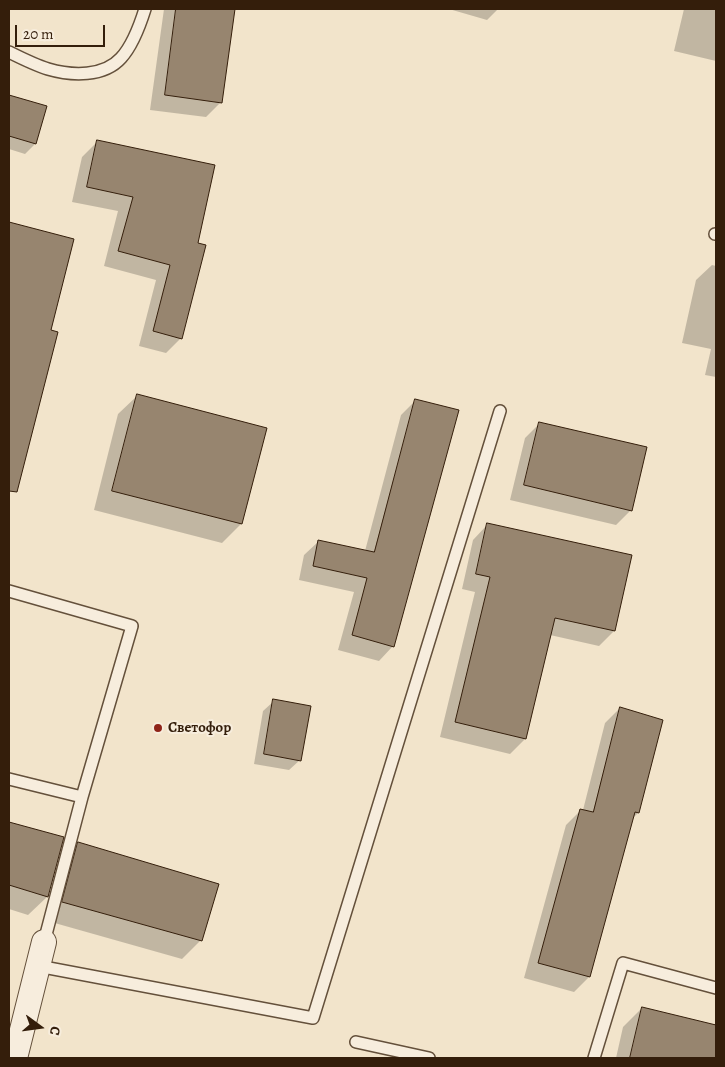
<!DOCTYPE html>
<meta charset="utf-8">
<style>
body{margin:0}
#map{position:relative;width:725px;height:1067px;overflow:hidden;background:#f2e4cb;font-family:Alegreya,serif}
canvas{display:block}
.frame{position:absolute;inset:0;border:10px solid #341e0b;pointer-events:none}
.north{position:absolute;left:15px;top:1002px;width:50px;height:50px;-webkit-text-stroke:4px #f7eddd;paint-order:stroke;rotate:104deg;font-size:14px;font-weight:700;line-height:20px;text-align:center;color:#341e0b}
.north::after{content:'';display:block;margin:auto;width:18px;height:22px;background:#341e0b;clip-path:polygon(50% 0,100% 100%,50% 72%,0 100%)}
.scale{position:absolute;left:15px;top:25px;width:90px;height:22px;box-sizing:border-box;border:2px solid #341e0b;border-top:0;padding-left:6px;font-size:15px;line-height:18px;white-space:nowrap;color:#341e0b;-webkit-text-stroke:4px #f7eddd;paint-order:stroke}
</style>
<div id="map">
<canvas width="725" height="1067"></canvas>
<div class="frame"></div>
<div class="north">С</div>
<div class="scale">20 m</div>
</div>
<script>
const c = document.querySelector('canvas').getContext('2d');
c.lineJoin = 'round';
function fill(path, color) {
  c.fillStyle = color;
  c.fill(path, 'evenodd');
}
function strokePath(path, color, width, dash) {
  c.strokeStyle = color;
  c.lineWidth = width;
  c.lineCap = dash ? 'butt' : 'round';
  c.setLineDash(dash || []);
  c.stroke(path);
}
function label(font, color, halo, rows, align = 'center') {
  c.font = font + ' Alegreya,serif';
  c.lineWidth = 4;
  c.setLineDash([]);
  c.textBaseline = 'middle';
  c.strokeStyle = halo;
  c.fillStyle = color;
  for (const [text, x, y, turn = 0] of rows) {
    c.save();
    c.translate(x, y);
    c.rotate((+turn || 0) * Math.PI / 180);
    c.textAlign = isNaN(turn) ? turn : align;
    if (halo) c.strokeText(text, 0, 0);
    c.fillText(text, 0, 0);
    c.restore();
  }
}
fill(new Path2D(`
 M164,9H233L221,102L206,117L150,110Z
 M449,9H498L487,20Z
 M684,9H716V61L674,51Z
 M9,96L46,107L35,144L25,154L9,149Z
 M97,142L196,244L181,338L166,353L139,346L156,280L104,266L118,211L72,202L82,157Z
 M9,224L73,240L49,331L20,476L9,487Z
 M712,265L716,266V377L705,375L711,349L682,343L696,280Z
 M137,396L241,524L222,543L94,510L118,414Z
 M416,400L393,646L379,661L338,650L354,592L299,580L304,555L319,541L365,551L401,415Z
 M540,423L631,510L616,525L510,500L525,438Z
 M488,524L614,631L599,646L550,635L525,739L510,754L440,737L475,592L462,589L473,540Z
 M274,701L300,760L289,770L254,764L263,711Z
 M620,708L638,813L632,819L589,977L574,992L524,978L566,825L581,810H583L605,723Z
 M9,823L62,838L47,897L28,915L9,909Z
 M78,843L201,940L182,959L44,920L60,862Z
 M642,1008L716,1026V1058H616L623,1027Z`), '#0003');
const building = new Path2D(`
 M176,9H235L222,103L165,95Z
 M9,95L47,106L36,144L9,136Z
 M97,140L215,165L198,243L206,245L182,339L153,331L170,265L118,251L133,197L87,187Z
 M9,222L74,239L51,330L58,332L17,492L9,491Z
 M137,394L267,428L242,524L112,491Z
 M415,399L459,410L394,647L352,635L367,578L313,566L318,540L374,552Z
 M539,422L647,447L632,511L524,485Z
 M487,523L632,555L615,631L555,618L526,739L455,722L490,577L476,574Z
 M273,699L311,706L301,761L264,754Z
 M620,707L663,720L639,813L635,812L590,977L538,963L580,809L593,812Z
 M9,822L64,837L48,897L9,885Z
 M78,842L219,884L202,941L62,902Z
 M642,1007L716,1025V1058H630Z`);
fill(building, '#97856f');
strokePath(building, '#341e0b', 1);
const lane = new Path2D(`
 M9,52C21,58 35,65 48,69C72,76 104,77 121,58C133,45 140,25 145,9
 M715,234H716
 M9,591L132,626L82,797L44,942
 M9,779L82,797
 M38,966L313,1018L500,411
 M356,1042L429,1058
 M594,1058L623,963L716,988`);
const street = new Path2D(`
 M15,1058L44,942`);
strokePath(lane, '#64503b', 14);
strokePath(street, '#64503b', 26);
strokePath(lane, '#f7eddd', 11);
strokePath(street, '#f7eddd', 24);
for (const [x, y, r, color] of [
 [158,728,5,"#8f2418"]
]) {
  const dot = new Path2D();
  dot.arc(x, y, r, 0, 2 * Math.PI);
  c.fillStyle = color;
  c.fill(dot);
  strokePath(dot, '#f7eddd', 2);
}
label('bold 15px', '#341e0b', '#f7eddd', [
 ["Светофор",168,728]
], 'left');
</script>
